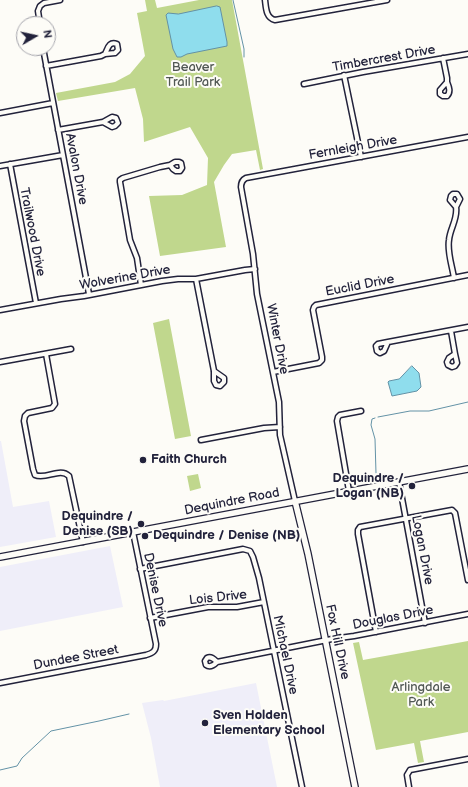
<!DOCTYPE html>
<style>
body{margin:0}
#map{position:relative;width:468px;height:787px;overflow:hidden;background:#fdfcf7;font-family:"Balsamiq Sans",sans-serif}
canvas{display:block}
.north{position:absolute;left:16px;top:16px;width:40px;height:40px;box-sizing:border-box;background:#fdfcf7;border:1px solid #a5a5ac;border-radius:50%;rotate:81deg;font-size:11px;font-weight:700;line-height:16px;text-align:center;color:#22223b}
.north::after{content:'';display:block;margin:auto;width:14px;height:18px;background:#22223b;clip-path:polygon(50% 0,100% 100%,50% 72%,0 100%)}
</style>
<div id="map">
<canvas width="468" height="787"></canvas>
<div class="north">N</div>
</div>
<script>
const c = document.querySelector('canvas').getContext('2d');
c.lineJoin = 'round';
function fill(path, color) {
  c.fillStyle = color;
  c.fill(path, 'evenodd');
}
function strokePath(path, color, width, dash) {
  c.strokeStyle = color;
  c.lineWidth = width;
  c.lineCap = dash ? 'butt' : 'round';
  c.setLineDash(dash || []);
  c.stroke(path);
}
function label(font, color, halo, rows, align = 'center') {
  c.font = font + ' "Balsamiq Sans",sans-serif';
  c.lineWidth = 4;
  c.setLineDash([]);
  c.textBaseline = 'middle';
  c.strokeStyle = halo;
  c.fillStyle = color;
  for (const [text, x, y, turn = 0] of rows) {
    c.save();
    c.translate(x, y);
    c.rotate((+turn || 0) * Math.PI / 180);
    c.textAlign = isNaN(turn) ? turn : align;
    if (halo) c.strokeText(text, 0, 0);
    c.fillText(text, 0, 0);
    c.restore();
  }
}
fill(new Path2D(`
 M0,441H1L13,507L49,501L56,537L0,547Z
 M110,546L123,607L0,631V567Z
 M256,683L277,787H160L151,738L142,703L163,700L164,701Z`), '#efeef9');
fill(new Path2D(`
 M145,0H155L157,8L199,0H232L263,169L260,170L256,150L232,154L224,165L214,182L226,247L160,256L149,196L182,195L207,185L208,158L190,127L144,142L143,119L135,88L58,101L56,93L115,82L130,74L145,56L137,13L147,11Z
 M169,319L191,436L175,439L153,323Z
 M198,474L201,488L190,491L187,476Z
 M468,641V732L420,741L424,762L418,763L414,743L376,750L353,643L359,642L363,660Z`), '#c0d78d');
const water = new Path2D(`
 M217,6L220,7L227,42V46L187,54L181,57H177L173,49L166,15L168,13L178,14Z
 M412,366L419,373L421,387L417,391L392,396L388,382L389,381L399,379Z`);
fill(water, '#8fdded');
strokePath(water, '#6392a6', 1);
strokePath(new Path2D(`
 M233,0L244,49V57
 M378,417L410,411H429L468,402
 M375,418L372,419L371,425L375,439L376,473
 M0,770L17,766L22,758L51,731L99,721L129,714`), '#6392a6', 1);
const street = new Path2D(`
 M265,0C266,8 266,18 275,20L387,0
 M40,24L38,11L40,6L44,3L60,0
 M43,48L89,294
 M443,58L447,78V82
 M46,66L101,56L105,54L115,53L118,50L117,44C109,41 108,48 105,54
 M344,75L361,157
 M447,82C449,87 451,92 447,96H443L440,94V90Z
 M304,84L363,72L468,54
 M0,113L53,103
 M58,130L103,122L112,117L116,118L118,123L115,126L112,127L103,122
 M10,164L36,303
 M0,166L63,155
 M453,194H457L460,199L456,207L450,200L451,196Z
 M454,278C452,265 447,252 449,240C450,228 458,219 456,207
 M196,279L214,371V381L216,385L220,386L224,382V378L214,371
 M141,285L137,258L130,240L120,182V180L123,178L160,167L170,165L175,162H179L181,163L182,168L180,171H176L173,169L170,165
 M0,310L61,299L84,296L162,281L178,279H196L245,270L255,269
 M451,331L455,354
 M388,342L468,327
 M388,342L384,351L380,353L377,351L376,346L378,344Z
 M46,354L55,404L52,408L28,413L25,416L24,421L33,469L35,475C46,480 60,467 69,476L83,542
 M455,354L457,363L455,366L452,367L448,365L447,362L449,358Z
 M0,362L71,349
 M273,372L319,363L322,360V357L313,310L314,307L316,305L468,275
 M201,440L264,428L280,427
 M399,482L425,623
 M349,491L337,421L338,417L340,415L361,411
 M295,501L280,435L279,402L257,294L253,254L241,187C241,183 242,180 246,178L468,137
 M140,569L243,549L250,551L253,557L259,578L302,787
 M150,618L208,607H237L264,602
 M376,632L358,534V530L360,527L452,510L455,513L468,580
 M217,662C214,665 210,668 206,665L205,661L207,658C211,656 214,659 217,662L332,639L354,636L468,614
 M0,683L146,655C153,653 156,651 156,644L133,532
 M409,787L407,775L410,770L468,759`);
const secondary = new Path2D(`
 M295,501L308,554L355,787
 M0,557L468,469`);
strokePath(street, '#22223b', 7);
strokePath(secondary, '#22223b', 8);
strokePath(street, '#fdfcf7', 4);
strokePath(secondary, '#fdfcf7', 5.5);
for (const [x, y, r, color] of [
 [143,460,4,"#22223b"],
 [412,486,4,"#22223b"],
 [141,524,4,"#22223b"],
 [145,536,4,"#22223b"],
 [205,723,4,"#22223b"]
]) {
  const dot = new Path2D();
  dot.arc(x, y, r, 0, 2 * Math.PI);
  c.fillStyle = color;
  c.fill(dot);
  strokePath(dot, '#fdfcf7', 1.5);
}
label('13px', '#22223b', '#fdfcf7', [
 ["Timbercrest Drive",384,59,-10],
 ["Fernleigh Drive",353,148,-10],
 ["Avalon Drive",76,169,79],
 ["Trailwood Drive",32,232,79],
 ["Wolverine Drive",125,278,-10],
 ["Euclid Drive",360,286,-11],
 ["Winter Drive",277,339,79],
 ["Dequindre Road",232,502,-11],
 ["Logan Drive",422,550,79],
 ["Denise Drive",155,590,78],
 ["Lois Drive",218,598,-6],
 ["Douglas Drive",393,618,-11],
 ["Fox Hill Drive",337,642,78],
 ["Michael Drive",285,655,78],
 ["Dundee Street",76,658,-11]
]);
label('13px', '#515854', '#fdfcf7', [
 ["Beaver",193,68],
 ["Trail Park",193,83],
 ["Arlingdale",421,688],
 ["Park",421,703]
]);
label('bold 13px', '#22223b', '#fdfcf7', [
 ["Faith Church",151,460],
 ["Dequindre /",404,479,"right"],
 ["Logan (NB)",404,494,"right"],
 ["Dequindre /",133,517,"right"],
 ["Denise (SB)",133,532,"right"],
 ["Dequindre / Denise (NB)",153,536],
 ["Sven Holden",213,716],
 ["Elementary School",213,731]
], 'left');
</script>
